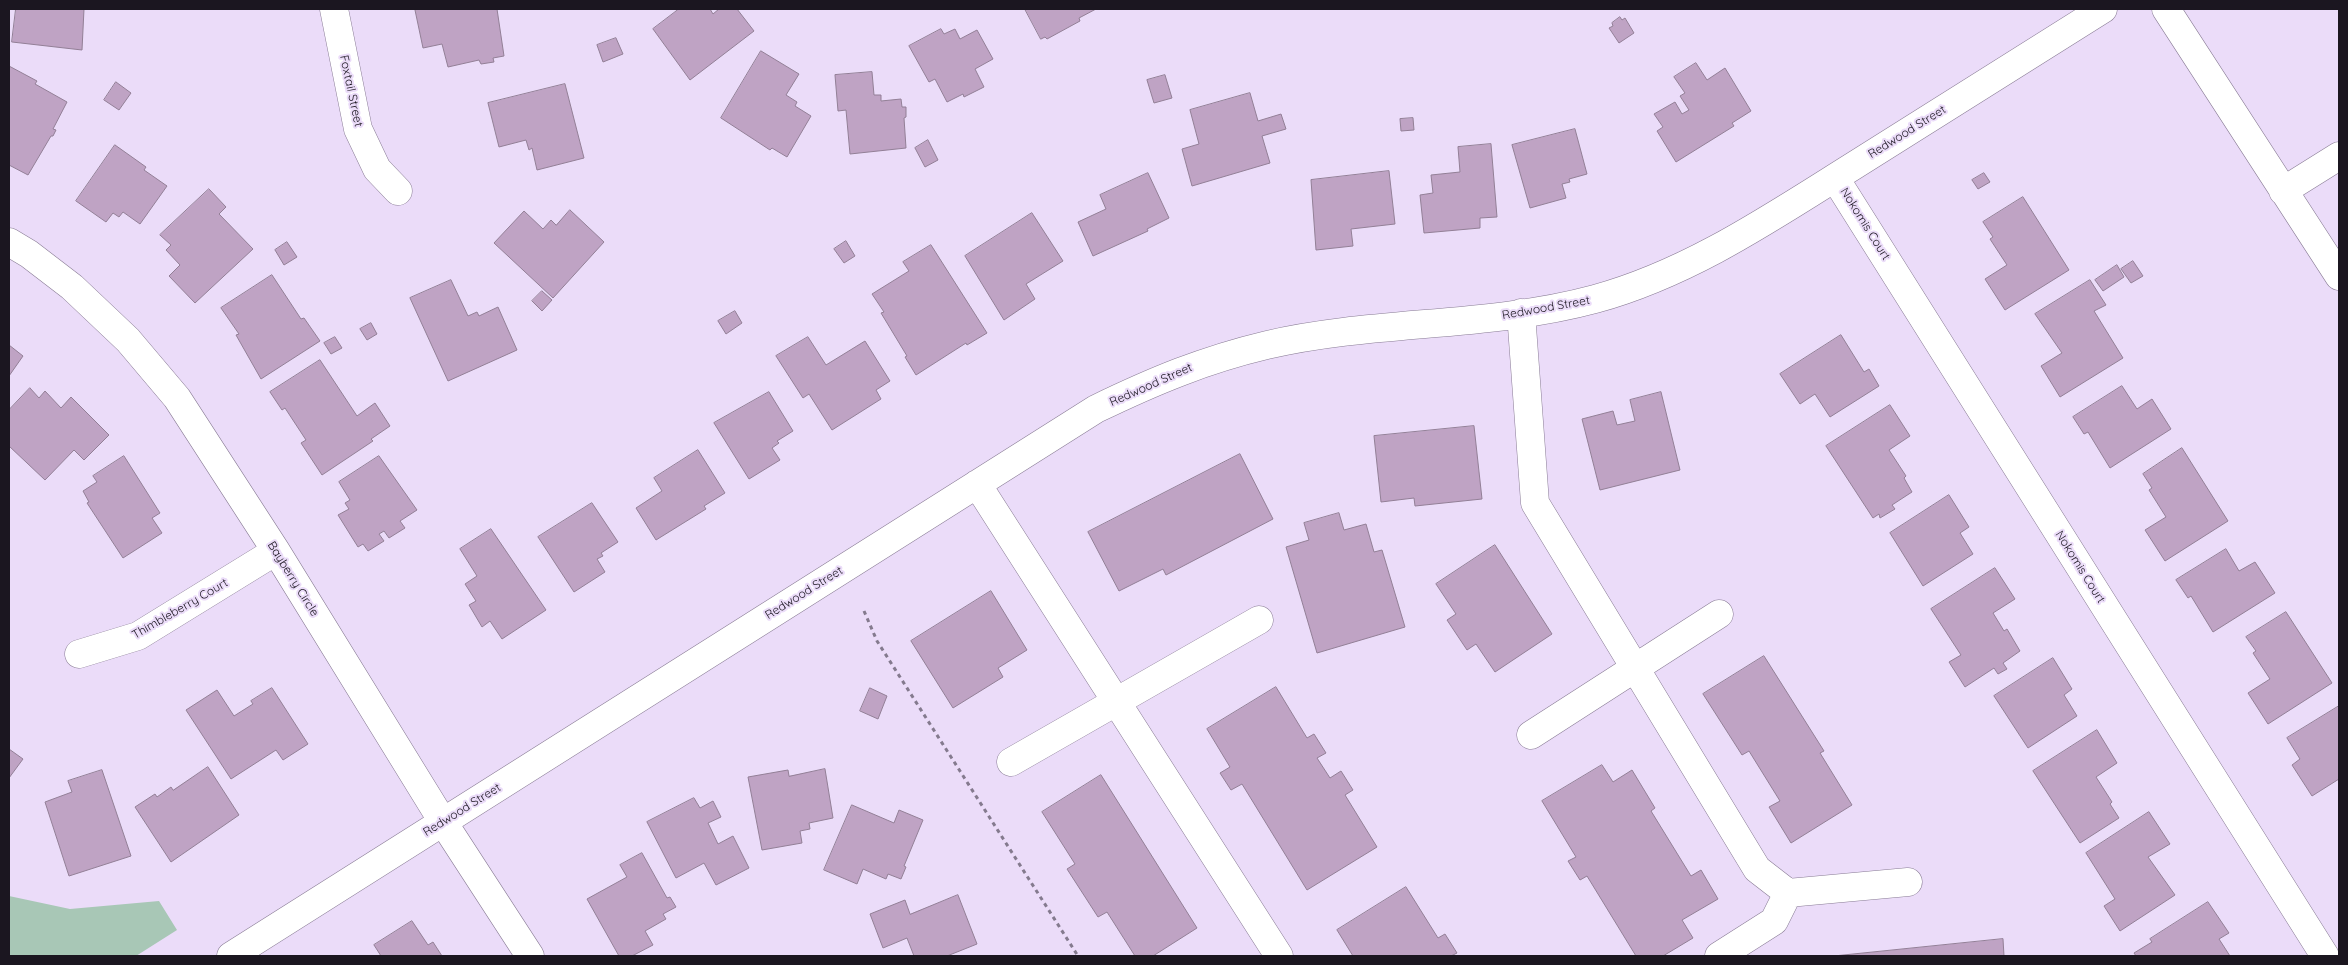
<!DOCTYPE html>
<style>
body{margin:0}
#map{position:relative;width:2348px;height:965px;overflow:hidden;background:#ebdcf9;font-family:Quicksand,sans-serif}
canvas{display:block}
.frame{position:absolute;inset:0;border:10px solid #1b1620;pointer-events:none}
</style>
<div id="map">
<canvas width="2348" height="965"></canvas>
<div class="frame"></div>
</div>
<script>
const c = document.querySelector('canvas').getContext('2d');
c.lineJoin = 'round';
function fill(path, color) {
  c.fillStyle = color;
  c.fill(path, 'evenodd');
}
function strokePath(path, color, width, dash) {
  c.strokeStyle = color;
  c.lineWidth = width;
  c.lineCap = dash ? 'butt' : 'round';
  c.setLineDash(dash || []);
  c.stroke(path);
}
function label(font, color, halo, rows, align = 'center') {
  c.font = font + ' Quicksand,sans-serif';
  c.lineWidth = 4;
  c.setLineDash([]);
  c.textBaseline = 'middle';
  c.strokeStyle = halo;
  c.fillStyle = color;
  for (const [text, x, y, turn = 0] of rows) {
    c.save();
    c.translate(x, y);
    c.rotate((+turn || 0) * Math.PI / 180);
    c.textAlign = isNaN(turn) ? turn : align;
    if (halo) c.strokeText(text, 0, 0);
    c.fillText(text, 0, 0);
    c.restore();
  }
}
fill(new Path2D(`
 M9,896L70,909L159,901L177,930L136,956H9Z`), '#a8c7b6');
const building = new Path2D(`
 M16,9H84L82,50L12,42Z
 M422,9H497L504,56L493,58L494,62L481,64L479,60L448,67L442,44L423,48L415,10Z
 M679,9H710L713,14L719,9H737L754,31L690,80L653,29Z
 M1025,9H1096L1079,18L1080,21L1047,39L1045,37L1041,39Z
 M1620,17L1622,20L1625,18L1634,33L1619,43L1609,28L1613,26L1612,23Z
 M941,29L944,34L955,29L960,39L977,30L993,59L975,69L984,87L964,97L963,94L947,102L935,79L929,82L909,46Z
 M616,38L623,54L603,62L597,45Z
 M761,51L799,74L786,95L797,102L795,106L811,116L787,157L772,148L770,150L721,118Z
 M1696,63L1707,80L1725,68L1751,111L1732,123L1734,126L1676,162L1657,131L1663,127L1654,114L1675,102L1682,114L1689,110L1680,96L1685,93L1674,77Z
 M9,66L37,81L35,84L67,102L53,129L56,130L53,136H51L28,175L9,165Z
 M872,72L874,95H881V101L901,99L902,107H906V117L904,118L906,148L850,154L846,110L838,111L835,75Z
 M1165,75L1172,98L1154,103L1147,80Z
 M116,82L131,93L119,110L104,100Z
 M565,84L584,158L537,170L532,148L529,150L526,140L499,147L488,103Z
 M1250,93L1258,121L1281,114L1286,129L1262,136L1270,163L1192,186L1182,149L1199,144L1190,110Z
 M1413,118L1414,130L1401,131L1400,119Z
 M1575,129L1587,174L1569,179L1570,182L1562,184L1566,198L1530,208L1512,145Z
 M928,140L938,160L925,167L915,148Z
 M1491,144L1497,217L1480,218V228L1424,233L1420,195L1433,193L1431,175L1460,172L1458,147Z
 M115,145L146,167L144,170L167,186L140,224L123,212L119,217L113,213L106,222L76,201Z
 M1389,171L1395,224L1351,229L1353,246L1316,250L1311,180Z
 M1148,173L1169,218L1147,229L1148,231L1093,256L1078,222L1106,209L1100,195Z
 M1984,173L1990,182L1978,189L1972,180Z
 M209,189L226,207L219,214L253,249L195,303L169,276L180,265L166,250L171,245L160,235Z
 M2023,197L2069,270L2005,310L1985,279L2007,265L1990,239L1993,237L1983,222Z
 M570,210L604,242L553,298L494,243L524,211L543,229L551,220L556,225Z
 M1032,213L1063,261L1026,284L1035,299L1004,320L965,256Z
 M846,241L855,256L844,263L834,249Z
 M287,242L297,257L284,265L275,250Z
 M931,245L987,333L967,345L966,343L916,375L905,357L907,356L881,313L884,312L872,294L909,271L903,262Z
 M2133,261L2143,276L2131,283L2121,269Z
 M2117,265L2124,277L2103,291L2095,280Z
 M272,275L301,319L304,318L320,341L261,379L236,335L239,334L221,308Z
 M451,280L468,316L477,312L479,316L498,307L517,350L448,381L410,298Z
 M2090,280L2106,305L2094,311L2123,358L2060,397L2041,366L2062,353L2035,314Z
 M542,291L552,300L542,311L532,301Z
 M735,311L742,323L726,334L718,321Z
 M371,323L377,334L367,340L360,329Z
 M1841,335L1864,372L1869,369L1879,386L1830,417L1815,394L1800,404L1780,374Z
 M335,337L342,348L331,354L324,343Z
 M808,337L826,365L865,341L890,381L876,390L881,399L832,430L809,394L803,398L776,356Z
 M9,345L23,356L9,376Z
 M320,360L357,416L375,403L390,426L371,439L373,441L322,475L301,443L306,440L285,408L282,410L270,392Z
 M2122,386L2137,409L2152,399L2171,429L2110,468L2088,432L2084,434L2073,417Z
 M30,388L39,398L45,391L61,408L71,397L109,435L84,460L74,450L45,480L9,446V410Z
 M769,392L793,431L777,441L779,443L772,448L780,460L749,479L714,423Z
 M1661,392L1680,470L1600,490L1582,419L1613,411L1617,425L1635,421L1630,400Z
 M1890,405L1910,436L1889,450L1906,476L1904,478L1912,492L1892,505L1895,509L1880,518L1879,514L1873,518L1826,446Z
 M1474,426L1482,499L1415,506L1414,498L1381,502L1374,436Z
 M2182,448L2228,521L2165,561L2145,530L2166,517L2149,490L2152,488L2143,474Z
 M698,450L725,493L704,506L706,509L656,540L636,508L662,491L654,478Z
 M1240,454L1273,519L1166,575L1163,569L1119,591L1088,532Z
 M124,456L160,513L152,518L162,533L123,558L87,503L89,502L83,491L97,482L93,476Z
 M379,456L417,510L400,521L405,528L389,538L384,531L379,534L384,541L368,551L363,544L358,547L338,515L349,509L345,503L350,500L339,482Z
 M1949,495L1969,527L1960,533L1973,554L1923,586L1890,533Z
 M592,503L618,542L601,553L603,556L597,559L605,572L574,592L538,537Z
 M1339,513L1344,530L1366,524L1374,552L1382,550L1405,627L1317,653L1286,547L1309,540L1304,523Z
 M491,529L546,610L502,639L490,621L482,627L469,605L476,601L465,584L477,576L460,549Z
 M1495,545L1552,634L1495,672L1476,644L1467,650L1447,620L1456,614L1436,584Z
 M2226,549L2239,571L2255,562L2275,593L2213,632L2191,596L2188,598L2176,580Z
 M1995,568L2015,599L1993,613L2004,631L2007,629L2020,651L2003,663L2007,669L1998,674L1994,668L1965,687L1949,662L1961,655L1931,609Z
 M991,591L1027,650L998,668L1003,677L953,708L911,641Z
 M2286,612L2332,683L2268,724L2248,693L2270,679L2253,653L2256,651L2246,637Z
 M1764,656L1824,751L1820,753L1852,805L1791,843L1769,807L1780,801L1749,751L1742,755L1703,694Z
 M2053,658L2072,689L2064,695L2077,716L2028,748L1994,696Z
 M1276,687L1307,738L1314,734L1326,753L1317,758L1330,778L1341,771L1353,790L1345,795L1377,847L1307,890L1242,784L1231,790L1220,773L1230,767L1207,729Z
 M272,688L308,744L283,760L276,750L231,779L186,710L217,690L234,716L253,704L251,701Z
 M870,688L887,696L878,719L860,711Z
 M2339,706V779L2312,796L2292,765L2300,759L2287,738Z
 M2097,730L2117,763L2096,777L2112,802L2110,804L2119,818L2080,843L2033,771Z
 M9,749L23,759L9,778Z
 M1602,765L1613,782L1632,770L1655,808L1651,811L1691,876L1701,870L1718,899L1682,920L1693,938L1663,956H1636L1587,876L1580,880L1568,861L1576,857L1542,801Z
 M208,767L239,815L171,862L135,807L155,794L157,797L171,787L173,790Z
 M825,769L833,818L809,823L810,829L800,831L802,843L762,850L748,777L788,770L789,776Z
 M102,770L131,856L69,876L45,802L72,792L68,781Z
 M1101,775L1197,928L1153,956H1135L1107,912L1098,917L1067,869L1075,864L1042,812Z
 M694,798L700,808L713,801L721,817L708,823L718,844L733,836L749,868L716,885L704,863L676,878L647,822Z
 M852,805L894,823L899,810L923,820L904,866L906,867L901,879L888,874L886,879L863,869L857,884L824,870Z
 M2149,812L2170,844L2148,857L2175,895L2120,931L2104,906L2115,899L2086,853Z
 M642,853L667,898L670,897L676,907L663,914L666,919L645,931L653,945L632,956H619L587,899L627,877L620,865Z
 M1406,887L1438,938L1445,934L1457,953L1451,956H1353L1337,930Z
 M958,895L977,944L947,956H914L907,938L883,948L870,914L905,900L910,914Z
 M2208,902L2229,933L2219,939L2230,956H2136L2134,953L2152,942L2150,939Z
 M412,921L428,945L433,942L442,956H381L374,945Z
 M2003,939L2004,956H1834Z`);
fill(building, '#bfa3c4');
strokePath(building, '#927f96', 1);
const minor = new Path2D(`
 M334,9L358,129L377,169L398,191
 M2166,9L2339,276
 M1835,178L2325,956
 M2283,191L2339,156
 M9,242L29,254L72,287L128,340L177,398L276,551L443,822L530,956
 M1521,313L1535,503L1757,869L1788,893L1908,882
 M977,484L1279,956
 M79,654L138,636L276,551
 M1531,735L1719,614
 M1011,762L1259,620
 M231,956L1096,409C1154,381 1204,360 1267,345C1374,320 1488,328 1595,299C1690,273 1772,217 1855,165C1937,113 2020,61 2103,9
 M1719,956L1774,921L1788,893`);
strokePath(minor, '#887b94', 29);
strokePath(new Path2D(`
 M864,611L877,641L1078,956`), '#847a8e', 3, [4, 4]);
strokePath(minor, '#fff', 28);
label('12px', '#1b1620', '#ebdcf9', [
 ["Foxtail Street",351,91,78],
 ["Redwood Street",1907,132,-32],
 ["Nokomis Court",1865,224,58],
 ["Redwood Street",1546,308,-10],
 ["Redwood Street",1151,385,-24],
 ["Nokomis Court",2080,567,58],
 ["Bayberry Circle",293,579,58],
 ["Redwood Street",804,593,-32],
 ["Thimbleberry Court",180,609,-30],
 ["Redwood Street",462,810,-32]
]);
</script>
